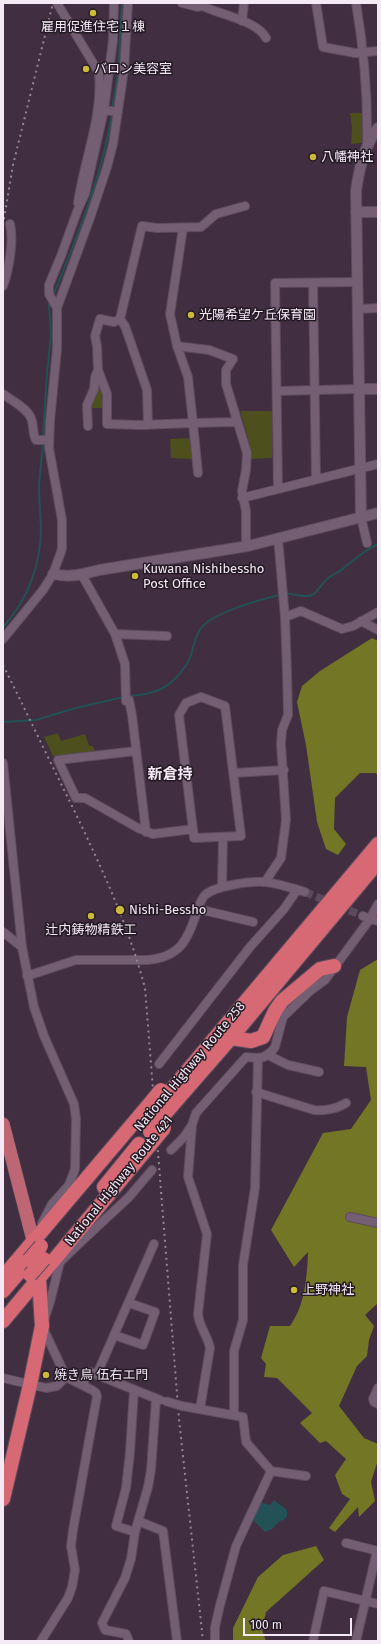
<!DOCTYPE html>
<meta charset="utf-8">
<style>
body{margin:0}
#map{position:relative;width:381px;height:1644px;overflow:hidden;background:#412e41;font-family:"Fira Sans",sans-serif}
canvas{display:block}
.frame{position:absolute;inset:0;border:4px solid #f5e9f5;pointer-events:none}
.scale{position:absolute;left:243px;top:1618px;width:109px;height:18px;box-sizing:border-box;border:2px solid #f5e9f5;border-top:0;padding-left:5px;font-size:12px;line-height:14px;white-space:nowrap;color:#f5e9f5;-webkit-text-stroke:3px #221922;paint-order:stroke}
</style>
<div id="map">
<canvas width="381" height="1644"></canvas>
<div class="frame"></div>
<div class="scale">100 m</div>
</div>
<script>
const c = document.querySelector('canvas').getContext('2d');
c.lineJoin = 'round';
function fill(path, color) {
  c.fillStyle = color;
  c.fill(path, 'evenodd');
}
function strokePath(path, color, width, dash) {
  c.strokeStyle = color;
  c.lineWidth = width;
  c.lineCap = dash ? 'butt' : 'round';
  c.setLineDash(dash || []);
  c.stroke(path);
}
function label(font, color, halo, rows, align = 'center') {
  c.font = font + ' "Fira Sans","Noto Sans JP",sans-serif';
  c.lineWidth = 3;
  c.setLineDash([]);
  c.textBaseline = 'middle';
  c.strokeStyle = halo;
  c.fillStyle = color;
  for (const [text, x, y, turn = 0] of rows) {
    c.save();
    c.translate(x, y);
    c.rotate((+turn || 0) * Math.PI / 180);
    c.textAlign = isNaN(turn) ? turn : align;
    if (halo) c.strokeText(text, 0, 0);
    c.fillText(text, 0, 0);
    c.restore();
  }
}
fill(new Path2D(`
 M350,113H364L362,143L351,144L352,128Z
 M98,379L104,395L103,408H90Z
 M240,411H272V458L250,459V445Z
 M190,438L193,459L171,458L170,439Z
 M58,733L61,741L85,734L89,746H93L96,754L53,756L44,737Z`), '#4d4f1d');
fill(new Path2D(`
 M372,638L378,641V777L376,773H360L335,798L334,829L346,844L338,855L326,849L317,822L306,745L297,702L302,686L320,671Z
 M378,959V1303L365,1315L374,1326L369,1340L367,1356L357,1366L339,1406L364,1438L378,1444L377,1463L371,1482L375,1501L359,1517L358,1507L335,1532L329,1528L350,1499L342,1494L335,1475L346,1459L326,1441L320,1443L300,1423L312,1413L277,1378L264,1377L266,1364L261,1358L270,1326H290C305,1305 307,1278 308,1252L294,1267L271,1230L323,1133L351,1129L371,1100L366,1067L344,1066L347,1017L360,970Z
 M316,1546L324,1560L266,1612L262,1630L266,1641H233V1628L258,1577L283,1555Z`), '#737624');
fill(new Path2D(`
 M274,1500L287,1510V1516L283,1521L281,1520L272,1529L265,1532L252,1519L259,1502L270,1505Z`), '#225256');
strokePath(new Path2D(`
 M112,109L118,73L122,3
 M53,296C77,237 102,176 112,114
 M43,438L47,373L51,335L49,306L50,301
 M284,594C293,592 303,599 312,595C319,591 321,584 327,579C333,574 340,572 345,567C356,558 365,550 378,544
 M3,627C29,598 41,564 41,526C40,512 39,499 39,486C40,471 42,457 43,443
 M129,696C137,695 145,695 153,692C169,688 185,671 191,655C194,645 196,632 204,625C217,612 261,599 280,595
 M3,722L36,720L76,708L124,697`), '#225256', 2);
strokePath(new Path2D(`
 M305,892L363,916`), '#5c4a5c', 8, [8, 4]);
const minor = new Path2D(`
 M57,3L99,73C103,117 84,160 78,203
 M182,3L198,7L202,6C219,14 258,21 266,38
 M316,3L323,47L355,53L378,51
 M356,3C364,50 368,97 367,145
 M242,21L244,3
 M104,110L113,40L114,3
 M183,228L170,314L177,346L188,377L193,423L237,422
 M313,283L316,479
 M3,286C9,270 14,240 10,224
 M57,308L49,294V285L61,256L78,209L85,194L104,110L118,112
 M358,309L378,308
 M120,319L114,322L100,319L95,336L97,346L98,370L107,394V424L140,425L193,423L198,473
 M177,346L209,350L233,359L226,370V384L247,453L246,470L242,491L246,511V540L248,546
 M277,391L359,389
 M3,394C12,401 26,407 31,418C34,425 32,433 36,440H49
 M148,425L147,390L125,326L120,319L142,226L157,228L201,227L216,214L245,206
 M88,426L87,405L94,389L95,377L98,370
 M278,489L275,283L357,282
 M242,498L378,464
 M361,517L367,543
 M82,575L115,634L125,664L126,701
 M285,617L301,611L342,629L353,626L378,612
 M361,621L378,630
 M115,634L167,636
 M3,639L43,590L53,574L62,549V520L49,448L50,421L57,349V308L91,215L107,167L113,144L124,70L128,3
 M201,697L225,706L241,836L194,838L179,715L186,703Z
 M129,700L132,715L146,832
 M136,751L58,760L76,798H85L138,828L153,834L193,829
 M3,763L22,947L34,1007L44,1036L74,1104L76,1119L75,1169L69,1185L52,1204L42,1223
 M233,773L284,770
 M265,882L281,858L286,820L281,744L282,730L288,715L287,672L285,617L278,538
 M222,887L223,837
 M378,904L370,919L378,921
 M198,909L253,922
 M3,932L22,947
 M27,976L76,960H147C181,957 187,940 197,912C199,906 201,899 205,895C215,886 250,881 264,882C277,883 292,888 305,892
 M268,1055L288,1065L319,1072
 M159,1064L250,947L284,909L297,890
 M256,1092L314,1110C324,1111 337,1109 346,1103
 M192,1125L188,1177L207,1234L198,1314C199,1327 208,1336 210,1348L200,1409
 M171,1150L184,1137L192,1125L196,1113L246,1057L258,1058
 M350,1217L378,1223
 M114,1335L143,1345L155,1312L129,1303
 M97,1374L154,1244
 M3,1378L46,1388L57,1386L66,1377
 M82,1385L90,1372L160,1400
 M378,1388L373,1399L374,1402L378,1404
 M134,1390L130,1452L126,1488L116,1526L135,1532
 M182,1406L243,1417L246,1442L271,1471L306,1476
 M234,1414V1351L243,1320V1265L255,1188L258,1058L264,1057L272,1051L275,1047L283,1017L310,991L325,980L370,919L363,916
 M138,1521L163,1531L177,1641
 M346,1543L378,1551
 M41,1641L68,1598L72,1587L75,1570L71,1546L73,1530L97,1396L96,1393L92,1390L66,1377L42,1326L50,1302L60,1262L84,1239L129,1197L152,1170
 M129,1641L126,1634L105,1630L102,1623L125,1578L131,1559L135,1532L148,1487L151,1470L156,1399
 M215,1641V1627L220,1605L236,1546L271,1471
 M313,1641L324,1591L378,1604
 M356,1641L377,1551`);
const tertiary = new Path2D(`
 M356,212H378
 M359,389H378
 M361,517L356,191C359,169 364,146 378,128
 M53,574C71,578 82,574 99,570L248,546L378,513`);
const primary = new Path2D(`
 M3,1124L33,1240`);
const trunk = new Path2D(`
 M231,1038L251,1041L263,1037L275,1011L282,1001L320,969L334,966
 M162,1101L378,844
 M163,1116L231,1038L378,862
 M104,1187L139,1144
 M3,1277L147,1107
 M3,1291L21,1270
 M3,1321L150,1145
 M3,1499L30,1385L42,1326L39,1279L33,1240`);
strokePath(minor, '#5d4c5d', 10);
strokePath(tertiary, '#5d4c5d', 12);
strokePath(primary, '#5d4c5d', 14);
strokePath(trunk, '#5d4c5d', 16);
strokePath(minor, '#745e73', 8);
strokePath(tertiary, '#745e73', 10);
strokePath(primary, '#be6674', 13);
strokePath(trunk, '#d76974', 14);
strokePath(new Path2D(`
 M3,225L13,165L53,3
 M3,665C27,713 50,762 74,810C102,869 128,924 145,988L179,1419L203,1641`), '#958695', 2, [2, 4]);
const minorBridge = new Path2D(`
 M165,1401L182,1406`);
const trunkBridge = new Path2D(`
 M147,1107L161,1090
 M150,1132L163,1116
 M150,1145L164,1128
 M29,1260L41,1246
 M30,1275L44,1259`);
strokePath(minorBridge, '#5d4c5d', 10, []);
strokePath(trunkBridge, '#5d4c5d', 16, []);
strokePath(minorBridge, '#745e73', 8);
strokePath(trunkBridge, '#d76974', 14);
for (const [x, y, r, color] of [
 [93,13,4,"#ccb938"],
 [86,69,4,"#ccb938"],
 [313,157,4,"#ccb938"],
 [191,315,4,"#ccb938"],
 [135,576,4,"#ccb938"],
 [120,910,5,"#ccb938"],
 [91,916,4,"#ccb938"],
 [294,1290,4,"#ccb938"],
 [46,1375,4,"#ccb938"]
]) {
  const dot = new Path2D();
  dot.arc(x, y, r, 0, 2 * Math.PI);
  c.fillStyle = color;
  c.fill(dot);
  strokePath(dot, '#221922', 1.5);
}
label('13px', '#f5e9f5', '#221922', [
 ["雇用促進住宅１棟",93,27,"center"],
 ["バロン美容室",94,69],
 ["八幡神社",321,157],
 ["光陽希望ケ丘保育園",199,315],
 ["Kuwana Nishibessho",143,569],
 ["Post Office",143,584],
 ["Nishi-Bessho",129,910],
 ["辻内鋳物精鉄工",91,930,"center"],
 ["上野神社",302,1290],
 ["焼き鳥 伍右エ門",54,1375]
], 'left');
label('13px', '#f5e9f5', '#221922', [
 ["National Highway Route 258",190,1067,-50],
 ["National Highway Route 421",119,1181,-51]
]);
label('bold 15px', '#f5e9f5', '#221922', [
 ["新倉持",170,775]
]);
</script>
